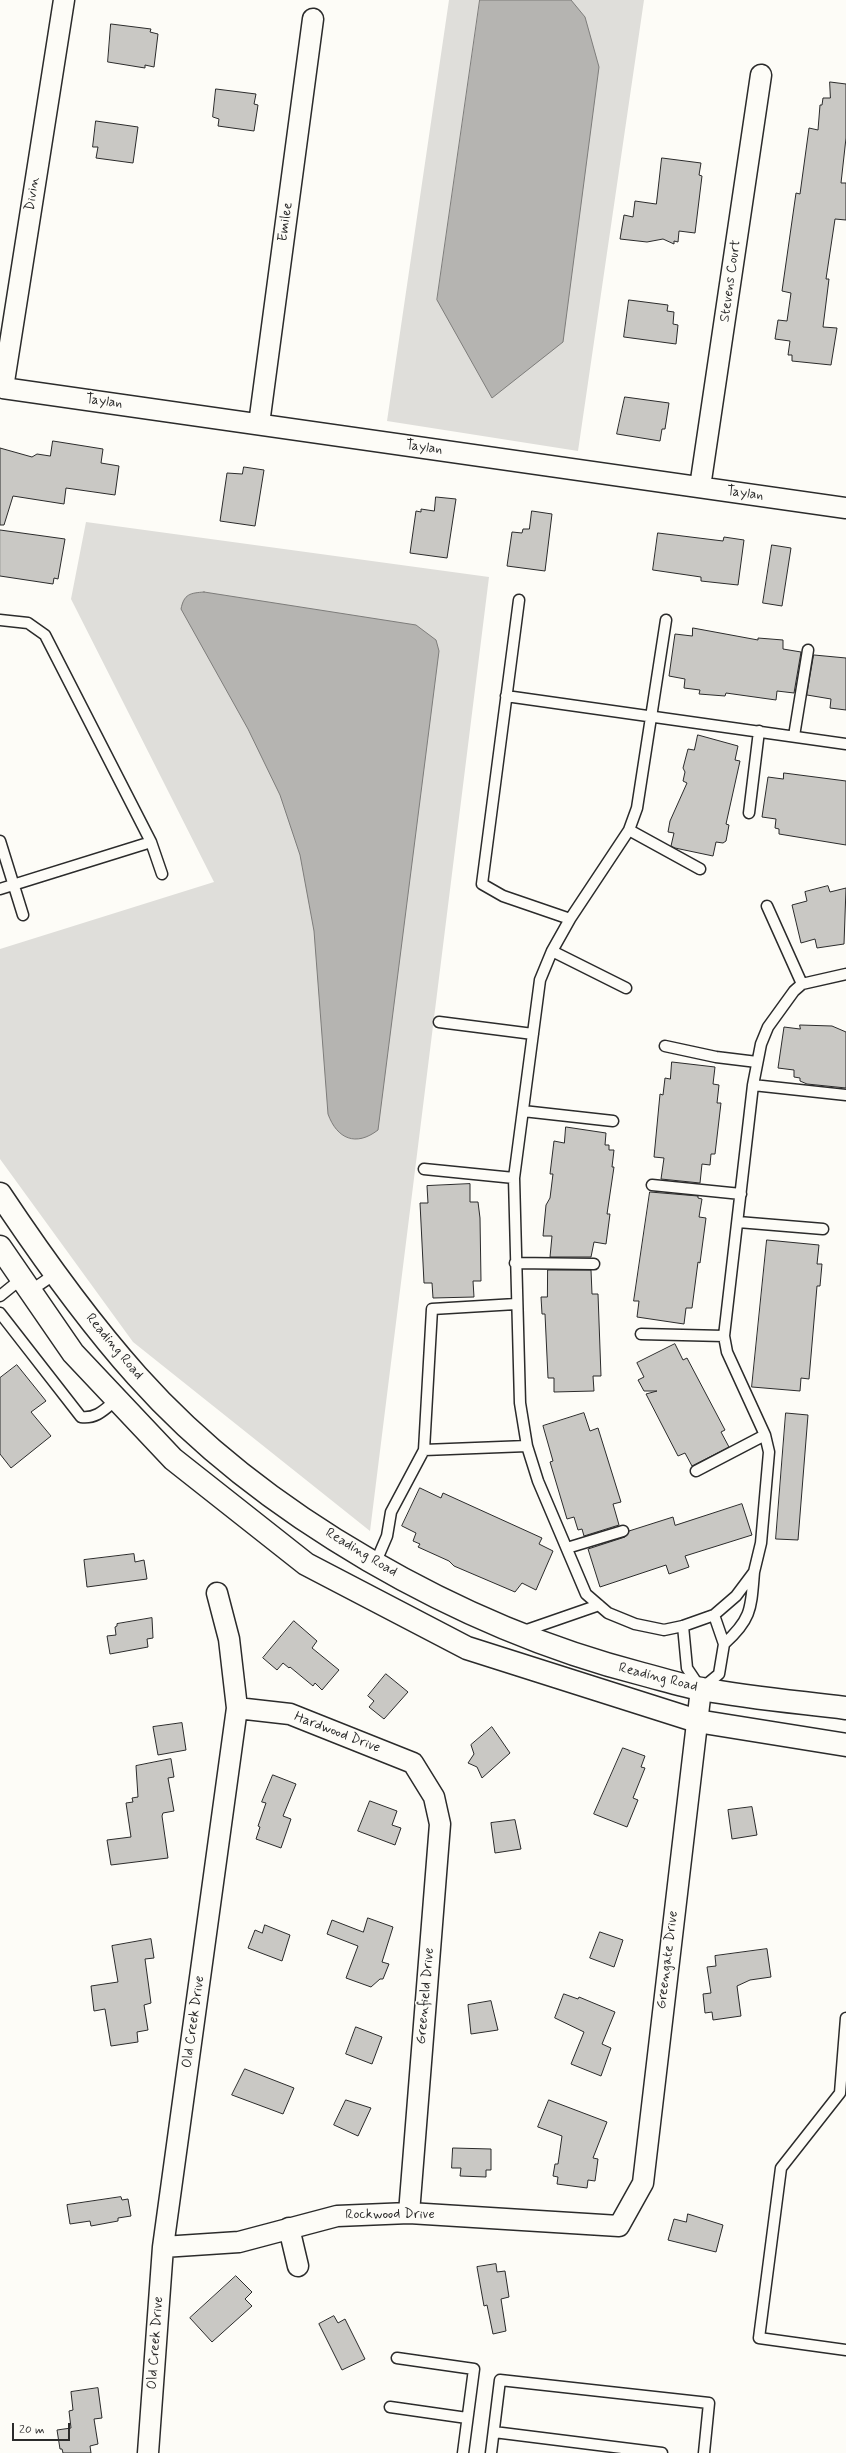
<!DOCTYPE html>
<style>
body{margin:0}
#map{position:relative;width:846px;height:2453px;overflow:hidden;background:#fdfcf7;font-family:Mynerve,sans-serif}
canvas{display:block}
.scale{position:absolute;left:12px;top:2423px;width:58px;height:18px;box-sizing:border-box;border:2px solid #2b2b2b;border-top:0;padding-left:5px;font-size:12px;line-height:14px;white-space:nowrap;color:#2b2b2b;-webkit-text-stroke:3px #fdfcf7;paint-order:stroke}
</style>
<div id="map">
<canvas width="846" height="2453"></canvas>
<div class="scale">20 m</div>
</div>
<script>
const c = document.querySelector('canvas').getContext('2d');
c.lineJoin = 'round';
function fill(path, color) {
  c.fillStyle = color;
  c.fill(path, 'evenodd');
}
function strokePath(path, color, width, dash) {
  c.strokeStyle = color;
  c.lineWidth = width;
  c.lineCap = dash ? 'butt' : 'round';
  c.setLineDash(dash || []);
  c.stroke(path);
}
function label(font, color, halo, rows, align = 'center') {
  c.font = font + ' Mynerve,sans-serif';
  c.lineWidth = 3;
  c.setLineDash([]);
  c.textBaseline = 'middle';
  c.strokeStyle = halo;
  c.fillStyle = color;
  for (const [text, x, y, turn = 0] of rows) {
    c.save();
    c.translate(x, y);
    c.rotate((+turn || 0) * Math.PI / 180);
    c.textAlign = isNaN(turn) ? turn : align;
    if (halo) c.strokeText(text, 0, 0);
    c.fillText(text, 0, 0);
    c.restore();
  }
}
fill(new Path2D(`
 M449,0H644L578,451L387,421Z
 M86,522L489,577L370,1531L133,1342L0,1159V949L214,882L71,599Z`), '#dfdeda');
const water = new Path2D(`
 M480,0H571L585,17L599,67L563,342L492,398L437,300Z
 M204,592L416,625L436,640L439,651L378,1130C356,1147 337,1139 328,1114L314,931L300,855L280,795L248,729L181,609C184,594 190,593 204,592Z`);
fill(water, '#b5b4b1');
strokePath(water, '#7e7d7b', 1);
const building = new Path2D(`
 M111,24L151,29L150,32L158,34L154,67L145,65V68L108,62Z
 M830,82L846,84V138L841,183H846V220L835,219L826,279H829L823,327L837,328L831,365L792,361V355H788L790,341L775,339L778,320L787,321L791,293L782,291L796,193L800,194L809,128L818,130L820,105H822L823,98H830Z
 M216,89L256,94L254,104L258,105L254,131L218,126L219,119L213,117Z
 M96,121L138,127L133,163L96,158L98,147H93Z
 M662,158L701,163L699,175L702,176L695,233L679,231L678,242L674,241V244L663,239L647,242L620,239L624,215L633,217L635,201L656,204Z
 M629,300L668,305L667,311L674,312L673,324L678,325L676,344L624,337Z
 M625,397L669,403L665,429H662L660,441L617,434Z
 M53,441L103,449L101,463L119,466L115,495L66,488L64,504L13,496L4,525H0V448L32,457L37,454L50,456Z
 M244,467L264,470L255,526L220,521L227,473L242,474Z
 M436,497L456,499L447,558L410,553L416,511L421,512V509L434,511Z
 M532,511L552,514L545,571L507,566L512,532L522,533L523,529H529Z
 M0,530L65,539L58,579L54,578L53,584L0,576Z
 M658,533L723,541L724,537L744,540L738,585L701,581V577L653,570Z
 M772,545L791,548L782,606L763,603Z
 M693,628L758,640V638L783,640V649L801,652L794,693L777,691L776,700L726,693L725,696L699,694L700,690L684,688L685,679L669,676L675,634L692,636Z
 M814,655L846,658V710L830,708L831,699L807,695Z
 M698,735L738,746L735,760L740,761L726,824L729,825L726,841L723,843L716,842L713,856L675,848L671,846L674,833L668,832L670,821L687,783L683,781L685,772L683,768L688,749L694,750Z
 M784,773L846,781V845L779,834V829L775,828L776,819L762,817L768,777L783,779Z
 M828,886L830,892L846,888L844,944L817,948L815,939L801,943L792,905L807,901L805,892Z
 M800,1025L832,1026L846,1032V1088L807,1084L800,1081V1078L794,1077V1070L778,1068L784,1027L800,1029Z
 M672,1062L715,1067L713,1084L719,1085L717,1103H721L715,1154H711L710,1165L702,1164L700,1183L661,1179L664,1158L654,1157L660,1094L663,1095L665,1078L670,1079Z
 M566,1127L606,1133L605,1145H609V1150H614L612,1167H614L607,1214H610L606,1244L594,1242L591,1257H550L552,1236H543L546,1205L550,1198L553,1174H550L554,1141L564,1143Z
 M470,1184V1202H478L480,1218L481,1281H473L474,1297L433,1298L432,1283H424L420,1203H428L427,1186Z
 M650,1192L698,1196V1198L702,1199L699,1217L706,1218L700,1263L698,1262L692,1308H686L684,1324L637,1317L639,1301H634Z
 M767,1240L819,1245L817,1264H822L820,1286H817L809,1379L801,1378L800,1391L752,1387Z
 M548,1270H591L592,1294H598L601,1376H593L594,1391L554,1392V1378H548L545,1314H542L541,1297H547Z
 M675,1344L683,1360L687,1358L725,1430L721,1432L729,1447L692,1466L685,1453L678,1456L646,1394L657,1391H644L638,1380L644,1377L637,1363Z
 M17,1365L46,1401L31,1412L51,1436L11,1468L0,1454V1378Z
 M584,1413L590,1431L598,1428L621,1502L613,1504L619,1525L584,1536L582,1529L578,1530L574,1517L567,1519L550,1462L553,1461L543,1426Z
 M786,1413L808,1415L798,1540L776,1539Z
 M420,1488L441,1498L443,1493L542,1538L539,1544L553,1551L536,1590L522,1583L515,1592L454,1566L449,1561L418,1547L420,1544L413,1541L416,1533L402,1526Z
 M742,1504L752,1535L685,1556L689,1567L669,1574L666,1565L600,1587L588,1549L625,1537L629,1531L673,1517L675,1525Z
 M134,1554L135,1562L144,1560L147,1579L87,1587L84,1560Z
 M152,1618L153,1638L147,1639L148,1647L110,1654L107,1636L116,1635L115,1627L117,1626V1624Z
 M294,1621L317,1641L312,1648L339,1670L322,1690L315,1683L313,1686L290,1667L289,1668L283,1663L277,1670L263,1658Z
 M386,1674L408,1692L384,1719L369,1707L374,1701L368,1696Z
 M182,1723L186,1750L158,1755L153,1727Z
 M492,1727L510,1753L482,1778L477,1767L468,1763L474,1754L471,1745Z
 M623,1748L645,1756L641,1767L645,1768L633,1798L638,1800L627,1827L594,1814Z
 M171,1759L174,1777L168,1778L174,1811L163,1813L162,1816L168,1858L111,1865L107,1840L131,1837L126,1803L133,1802L132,1798L138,1797L136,1766Z
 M273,1775L296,1784L283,1816L291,1819L281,1848L256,1839L260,1827L258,1826L266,1803L262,1802Z
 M370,1801L397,1811L392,1825L401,1828L395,1845L358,1831Z
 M752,1807L757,1835L732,1839L728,1810Z
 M515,1820L521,1849L495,1853L491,1823Z
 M368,1918L393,1927L382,1962L389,1964L383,1979H380L371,1987L346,1978L358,1946L327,1934L332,1920L363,1932Z
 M265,1925L290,1935L282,1961L248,1948L255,1930L262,1933Z
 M600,1932L623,1940L614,1967L590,1958Z
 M151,1939L154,1958L145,1959L151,2003L144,2005L148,2030L137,2032L138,2042L111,2046L105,2009L94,2011L91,1986L118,1982L112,1946Z
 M767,1949L771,1977L750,1980L737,1986L741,2016L713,2020L712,2012L705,2013L703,1994L711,1993L707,1967L716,1966L715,1956Z
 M564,1994L578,1999L579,1997L615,2012L602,2044L611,2048L601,2076L571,2064L584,2032L555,2018Z
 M491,2001L498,2030L471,2034L468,2005Z
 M356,2027L382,2037L372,2064L346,2054Z
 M245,2069L294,2088L283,2114L232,2095Z
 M346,2100L371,2108L358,2136L334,2125Z
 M549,2100L607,2122L593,2158L598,2159L595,2181L588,2180L587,2188L557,2184L558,2177L553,2176L555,2164H558L562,2136L538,2127Z
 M453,2148L491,2149V2170H486V2177L460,2176L461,2168H452Z
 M121,2197L122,2200L128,2199L131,2216L118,2218V2221L91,2226L90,2221L70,2224L67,2205Z
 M688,2214L723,2225L716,2252L668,2240L674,2219L686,2222Z
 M496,2264L497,2272L505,2271L509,2297L501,2299L506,2331L493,2334L487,2305L484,2306L477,2267Z
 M236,2276L252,2292L245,2299L252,2306L212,2342L190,2318Z
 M334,2316L338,2323L345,2319L365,2359L342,2370L319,2324Z
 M98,2388L102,2418L94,2419L98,2444L90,2446L91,2453H63L62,2449H60L57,2430L71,2428L69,2411L73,2410L71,2392Z`);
fill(building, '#c9c8c4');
strokePath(building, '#2b2b2b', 1);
const service = new Path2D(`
 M519,600L482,884L503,896L570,919
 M0,620L28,623L45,635L151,842L162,874
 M666,620L637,808L629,830L570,919L552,951L540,980L514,1178L520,1403L527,1446L538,1481L586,1594L608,1613L635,1624L664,1630L683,1626L714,1615L736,1596L754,1572L761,1543L769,1452L765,1435L727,1352L724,1336L753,1085L761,1044L768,1027L794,991L802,984L846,974
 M506,696L846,744
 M794,736L808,650
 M749,813L759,731
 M629,830L700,869
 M0,841L23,915
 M0,889L151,842
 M767,906L802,984
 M552,951L626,988
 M439,1022L533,1034
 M665,1046L716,1057L757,1062
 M753,1085L846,1095
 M523,1111L613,1121
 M424,1169L514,1178
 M652,1185L741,1194
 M738,1222L823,1229
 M515,1263L594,1264
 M30,1291L55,1274
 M0,1296L21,1279
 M0,1313L81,1417C97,1419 105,1409 116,1400
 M641,1334L724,1336
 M424,1450L432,1309L516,1304
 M696,1471L765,1435
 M567,1548L623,1531
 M375,1564L387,1536L391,1512L424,1450L527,1446
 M683,1626L687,1668L701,1689L719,1674L724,1644L714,1615
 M524,1631L599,1605
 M724,1644C752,1619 751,1608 754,1572
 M846,2018L840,2093L781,2168L759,2338L846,2350
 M397,2358L474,2369L463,2453
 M390,2407L467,2418
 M494,2432L662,2453
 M491,2453L500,2380L709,2403L704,2453`);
const minor = new Path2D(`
 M64,0L3,388L846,508
 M259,424L313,19
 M700,487L761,75
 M237,1708L290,1714L413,1763L434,1797L440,1824L409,2213
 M289,2228L298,2266
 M163,2247L239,2242L337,2216L409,2213L619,2226L643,2183L701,1689
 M148,2453L163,2247L237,1708L229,1639L217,1593`);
const secondary = new Path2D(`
 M0,1194C42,1257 86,1319 137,1376C261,1515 462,1628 642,1674C662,1679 682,1686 702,1689C750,1698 798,1702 846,1708
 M0,1247L73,1353L173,1459L306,1564L467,1648L697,1721L846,1745`);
strokePath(service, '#2b2b2b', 13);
strokePath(minor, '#2b2b2b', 23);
strokePath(secondary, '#2b2b2b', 25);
strokePath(service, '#fdfcf7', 10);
strokePath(minor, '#fdfcf7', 20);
strokePath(secondary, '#fdfcf7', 22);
label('14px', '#2b2b2b', '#fdfcf7', [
 ["Divin",33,194,-81],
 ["Emilee",286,222,-82],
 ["Stevens Court",731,281,-82],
 ["Taylan",104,402,8],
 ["Taylan",424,448,8],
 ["Taylan",745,494,8],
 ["Reading Road",114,1347,50],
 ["Reading Road",361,1553,31],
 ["Reading Road",658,1678,14],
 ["Hardwood Drive",337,1733,21],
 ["Greengate Drive",668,1960,-83],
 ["Greenfield Drive",426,1996,-85],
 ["Old Creek Drive",194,2022,-82],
 ["Rockwood Drive",390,2215],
 ["Old Creek Drive",156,2343,-86]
]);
</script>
